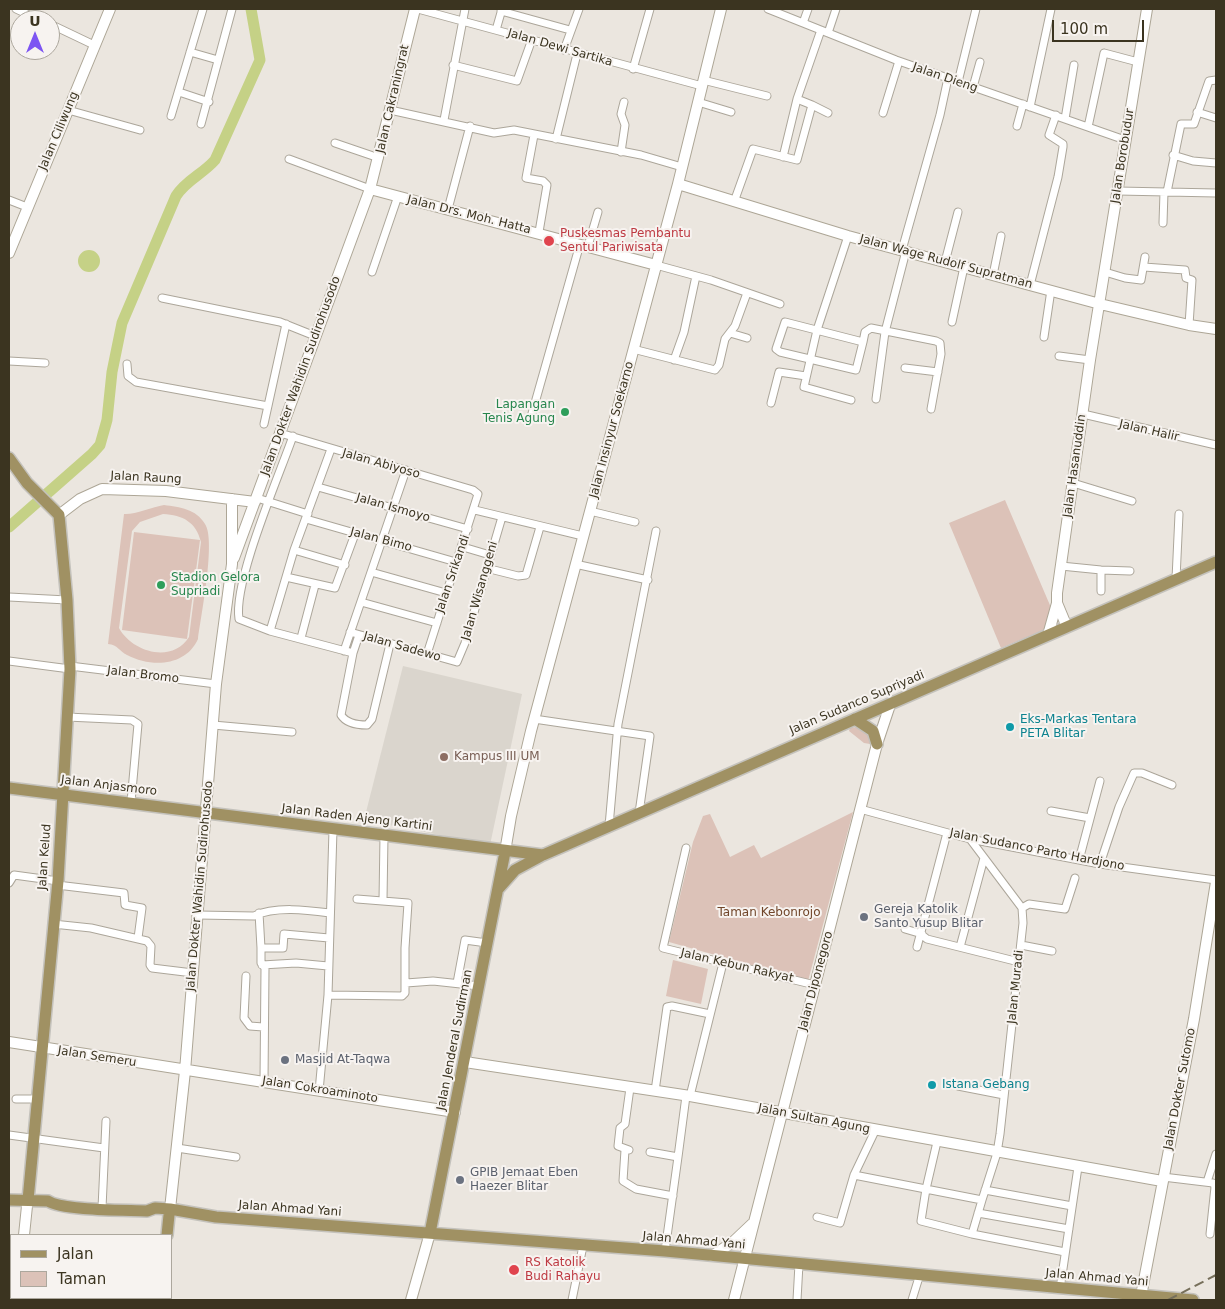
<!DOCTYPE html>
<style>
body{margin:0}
#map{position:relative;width:1225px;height:1309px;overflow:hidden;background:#ebe6df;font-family:"DejaVu Sans",sans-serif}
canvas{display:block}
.frame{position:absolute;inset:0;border:10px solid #3b3420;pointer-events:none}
.legend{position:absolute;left:10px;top:1234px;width:162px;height:65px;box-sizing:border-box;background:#f7f3f0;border:1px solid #aca79d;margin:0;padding:6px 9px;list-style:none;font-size:15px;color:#3b3420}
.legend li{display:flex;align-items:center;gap:10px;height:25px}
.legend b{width:25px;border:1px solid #aca79d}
.north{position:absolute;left:10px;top:10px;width:50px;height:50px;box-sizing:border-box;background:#f7f3f0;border:1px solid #aca79d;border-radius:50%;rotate:0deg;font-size:14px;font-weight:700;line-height:20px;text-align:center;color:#3b3420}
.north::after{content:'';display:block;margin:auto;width:18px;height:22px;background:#7d55f2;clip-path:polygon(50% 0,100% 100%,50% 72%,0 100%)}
.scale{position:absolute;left:1052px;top:20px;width:92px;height:22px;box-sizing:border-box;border:2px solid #3b3420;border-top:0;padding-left:6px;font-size:15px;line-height:18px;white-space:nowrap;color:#3b3420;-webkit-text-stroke:4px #f7f3f0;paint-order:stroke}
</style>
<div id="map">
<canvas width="1225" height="1309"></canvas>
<div class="frame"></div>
<ul class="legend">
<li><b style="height:6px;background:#a09163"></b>Jalan</li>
<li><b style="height:14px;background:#dcc2b8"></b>Taman</li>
</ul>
<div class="north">U</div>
<div class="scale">100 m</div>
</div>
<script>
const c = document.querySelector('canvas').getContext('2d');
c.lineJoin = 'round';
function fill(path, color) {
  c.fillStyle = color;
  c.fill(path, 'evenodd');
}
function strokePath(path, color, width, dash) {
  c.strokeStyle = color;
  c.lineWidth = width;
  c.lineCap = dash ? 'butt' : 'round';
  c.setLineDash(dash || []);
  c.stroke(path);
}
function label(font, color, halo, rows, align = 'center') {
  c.font = font + ' "DejaVu Sans",sans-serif';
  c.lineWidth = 4;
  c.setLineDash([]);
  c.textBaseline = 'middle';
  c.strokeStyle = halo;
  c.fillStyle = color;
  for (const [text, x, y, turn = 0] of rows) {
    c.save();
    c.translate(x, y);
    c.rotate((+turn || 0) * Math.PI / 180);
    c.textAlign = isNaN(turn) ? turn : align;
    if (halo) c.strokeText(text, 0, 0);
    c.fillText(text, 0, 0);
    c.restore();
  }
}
fill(new Path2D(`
 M403,666L522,694L490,845L364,820Z`), '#dad5cd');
fill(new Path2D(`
 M1005,500L1058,624L1001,648L949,523Z
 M164,505C180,507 196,509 205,524C216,540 201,616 198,639C186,666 152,668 127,655C119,651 118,645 108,644L124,514C134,515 152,507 164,505ZM163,514C183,515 196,522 201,542L189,637C172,664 132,652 119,628L132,531L140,522Z
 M134,532L200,540L187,639L122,630Z
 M857,727L865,729L873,739L870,744L864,743L849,731L850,728Z
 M853,812L808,981L669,942L693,842L703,816L710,814L730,857L754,845L761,858Z
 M673,960L708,969L701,1004L666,996Z`), '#dcc2b8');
fill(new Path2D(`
 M78 261a11 11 0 1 1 22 0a11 11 0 1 1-22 0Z`), '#c5d186');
strokePath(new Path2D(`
 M73,1298L74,1300`), '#c5d186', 2);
strokePath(new Path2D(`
 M9,527L92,454L100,445L107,420L112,372L122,323L176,196C186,180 203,174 215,160L260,60L251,9`), '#c5d186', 11);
const street = new Path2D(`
 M16,9L40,20
 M418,9L702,86
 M768,9L896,60L1125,140
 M501,11L570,30
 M803,23L808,9
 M50,24L94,45
 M496,30L502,9
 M828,33L836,9
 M564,50L579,9
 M190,52L218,60
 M453,65L517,81L531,42
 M633,69L650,9
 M703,80L767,96
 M958,82L976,9
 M973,87L980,62
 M179,92L209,102
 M698,102L731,112
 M812,105L828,113
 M1030,107L1051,9
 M68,110L140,130
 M390,110L494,133L514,130L641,155L682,167
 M1197,112L1216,118
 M883,113L899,61
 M171,116L203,9
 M1065,119L1074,65
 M444,120L465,9
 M201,124L232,9
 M1017,126L1023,104
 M1088,127L1104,53L1138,62
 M534,135L526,178L543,181L547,185L539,232
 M556,139L577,54
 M335,143L379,158
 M621,152L625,125L621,114L624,102
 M1173,155L1193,161L1216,163
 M783,157L797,99
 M289,159L370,189
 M1118,191L1216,193
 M1167,192L1181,124H1194L1209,81L1216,80
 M9,200L27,207
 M734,202L753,149L797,160L812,105L797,99L821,30
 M448,209L470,126
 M1163,223L1164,192
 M848,236L817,330L804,387L851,400
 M588,246L598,212
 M902,250L940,115L948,78
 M945,262L958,212
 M656,265L711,280L780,304
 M1144,267L1185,270L1186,278L1192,280L1189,325
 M372,272L398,196
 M1105,272L1125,278L1141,280L1145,257
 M993,275L1001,236
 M1030,285L1058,177L1063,147V144L1049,135L1056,115
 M162,298L280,322L315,336
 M952,322L964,267
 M730,333L747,338
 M1044,337L1051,290
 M863,342L856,370L780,352L776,349L785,322L863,342L865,332L871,328L936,341L940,343L941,354L931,409
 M633,349L715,370L719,365L725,339L735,326L747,293
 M1059,356L1090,360
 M674,360L684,332L696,276
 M9,361L45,363
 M127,364L128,376L136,382L268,406
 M905,368L938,372
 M876,399L885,332L906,251
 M771,403L779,372L806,376
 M1083,414L1216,445
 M531,417L580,244
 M264,424L286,324
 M280,433L473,490L478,494L427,654
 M293,436C279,476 233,582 239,619L270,631L353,653
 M1073,483L1132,501
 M318,487L468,529
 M257,498L308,514
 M475,510L583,536
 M590,511L635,522
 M306,519L456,562
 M463,547L490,555
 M294,550L345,565
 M575,564L648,580
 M1061,566L1101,570L1130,571
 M486,568L518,576L526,575L540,527
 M371,572L446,593
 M286,577L335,588L355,534
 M1176,579L1179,514
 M1101,591V570
 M9,597L67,600
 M361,602L437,623
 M270,631L294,550L331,449
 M350,632L457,662L465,643L502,517
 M359,635L353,653L341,715C346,723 358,725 367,725L372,719L390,644
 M301,638L315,585
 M344,651L406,470
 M9,661L70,669
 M70,666L216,684
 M67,717L132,720L138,724L131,802
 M534,719L650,736L639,813
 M213,725L292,732
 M860,809L970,839L1100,864L1216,880
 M1051,811L1090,818
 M609,826L618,724L656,531
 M686,848L663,948L815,985
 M1079,860L1100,781
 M1100,864L1119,807L1134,773H1142L1172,785
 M9,883L14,875L58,881
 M57,885L124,893L125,905L142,908L138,938
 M383,900L384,836
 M1022,908L1029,904L1065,909L1075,878
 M259,913L261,948
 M198,915L254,916C275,906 307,910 330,913
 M53,924L91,928L147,941L151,946L150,965L152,968L193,973
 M905,929L922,934
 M922,935L927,939L1019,962
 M1021,945L1052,951
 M917,947L947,833
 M960,947L984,858
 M262,965L296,963L328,966
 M246,976L244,1018L250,1026L263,1027
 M406,983L433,981L479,986
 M457,983L465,940L487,943
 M328,995L402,996L405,993V948L408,903L357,899
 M264,1081L265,968L261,963V948H283L284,934L329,938
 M958,1086L1004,1095
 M319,1091L328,995L333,830
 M655,1091L667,1007L672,1006L710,1014
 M690,1096L723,963
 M16,1099H36
 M9,1135L104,1148
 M937,1142L926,1189L921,1221L972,1234L982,1200
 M177,1148L236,1157
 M625,1150L623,1181L636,1189L673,1196
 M629,1150L618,1146L620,1128L625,1124L630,1088
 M650,1152L678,1157L665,1251
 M678,1157L686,1096
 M854,1175L982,1200L997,1153L1000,1134L1023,923L1022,908L970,839
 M1163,1177L1213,1183L1215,1187L1210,1234
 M1207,1182L1216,1154
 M985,1190L1072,1206
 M102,1208L106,1121
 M978,1213L1069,1229
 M817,1217L840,1223L854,1175L875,1131
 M972,1234L1065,1252
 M1060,1289L1078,1167
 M572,1300L583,1246
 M797,1300L799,1264
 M912,1300L920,1274`);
const secondary = new Path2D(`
 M678,184L848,236L1100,304L1189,325L1216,329
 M370,189L656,265
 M9,253L110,9
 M59,515L80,499L102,489L166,491L255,502
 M234,558L370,189L415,9
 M1067,627L1057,603V593L1090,360L1147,9
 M1048,635L1057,603
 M505,852L511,816L531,731L678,184L721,9
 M9,1042L455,1112
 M465,1062L690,1096L1162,1181
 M170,1209L185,1071L216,684L232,564V499
 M24,1235L27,1206
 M712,1256L733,1242L752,1224
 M1141,1296L1194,1019L1216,882
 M15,1300L16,1298
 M411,1300L430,1233
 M734,1300L877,744L890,705`);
const primary = new Path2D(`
 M9,458L27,483L59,515L67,600L70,669L58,881L28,1200
 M855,719L873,731L877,744
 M9,788L543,855L1216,562
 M499,888L515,870L541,856
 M9,1200L48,1201C63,1211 126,1210 147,1211L155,1208L170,1209L216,1217L665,1251L1193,1300
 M430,1233L505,852
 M167,1235L169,1215
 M158,1300V1298`);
strokePath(street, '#aca69a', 9);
strokePath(secondary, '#ada696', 12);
strokePath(primary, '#c4c2bc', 14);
strokePath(street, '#fff', 7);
strokePath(secondary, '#fff', 10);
strokePath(primary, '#a09163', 11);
strokePath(new Path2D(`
 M1168,1300L1216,1275`), '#766f5a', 2, [10, 5]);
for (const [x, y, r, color] of [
 [549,241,6,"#e0444e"],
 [565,412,5,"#2e9e5b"],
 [161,585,5,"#2e9e5b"],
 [1010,727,5,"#0f9aa8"],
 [444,757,5,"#8d6e63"],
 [864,917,5,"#6b7280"],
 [285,1060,5,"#6b7280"],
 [932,1085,5,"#0f9aa8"],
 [460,1180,5,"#6b7280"],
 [514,1270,6,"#e0444e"]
]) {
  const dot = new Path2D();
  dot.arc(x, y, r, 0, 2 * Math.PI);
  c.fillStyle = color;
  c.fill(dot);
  strokePath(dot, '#f7f3f0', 2);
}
label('12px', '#3b3420', '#f7f3f0', [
 ["Jalan Dewi Sartika",560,48,16],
 ["Jalan Dieng",945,78,19],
 ["Jalan Cakraningrat",393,99,-77],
 ["Jalan Ciliwung",59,131,-67],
 ["Jalan Borobudur",1123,156,-81],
 ["Jalan Drs. Moh. Hatta",469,215,14],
 ["Jalan Wage Rudolf Supratman",946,262,15],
 ["Jalan Dokter Wahidin Sudirohusodo",301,376,-70],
 ["Jalan Insinyur Soekarno",612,430,-75],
 ["Jalan Halir",1149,431,13],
 ["Jalan Abiyoso",381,464,16],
 ["Jalan Hasanuddin",1075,466,-82],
 ["Jalan Raung",146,478,3],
 ["Jalan Ismoyo",393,508,16],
 ["Jalan Bimo",381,540,15],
 ["Jalan Srikandi",453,574,-71],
 ["Jalan Wisanggeni",480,591,-74],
 ["Jalan Sadewo",402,647,16],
 ["Jalan Bromo",143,675,7],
 ["Jalan Sudanco Supriyadi",857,703,-23],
 ["Jalan Anjasmoro",109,786,7],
 ["Jalan Raden Ajeng Kartini",357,818,7],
 ["Jalan Sudanco Parto Hardjono",1037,850,11],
 ["Jalan Kelud",45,857,-86],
 ["Jalan Dokter Wahidin Sudirohusodo",200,886,-85],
 ["Jalan Kebun Rakyat",737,966,13],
 ["Jalan Diponegoro",816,981,-75],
 ["Jalan Muradi",1016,987,-84],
 ["Jalan Jenderal Sudirman",455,1040,-79],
 ["Jalan Semeru",97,1057,9],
 ["Jalan Dokter Sutomo",1180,1089,-79],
 ["Jalan Cokroaminoto",320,1090,9],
 ["Jalan Sultan Agung",814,1119,11],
 ["Jalan Ahmad Yani",290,1209,4],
 ["Jalan Ahmad Yani",694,1241,5],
 ["Jalan Ahmad Yani",1097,1278,5]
]);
label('12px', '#be3a42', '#f7f3f0', [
 ["Puskesmas Pembantu",560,234],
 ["Sentul Pariwisata",560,248],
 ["RS Katolik",525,1263],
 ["Budi Rahayu",525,1277]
], 'left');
label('12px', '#27864d', '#f7f3f0', [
 ["Lapangan",555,405],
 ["Tenis Agung",555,419],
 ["Stadion Gelora",171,578,"left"],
 ["Supriadi",171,592,"left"]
], 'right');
label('12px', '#0d838f', '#f7f3f0', [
 ["Eks-Markas Tentara",1020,720],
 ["PETA Blitar",1020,734],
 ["Istana Gebang",942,1085]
], 'left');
label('12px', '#785e54', '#f7f3f0', [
 ["Kampus III UM",454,757]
], 'left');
label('12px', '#5b616d', '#f7f3f0', [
 ["Gereja Katolik",874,910],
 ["Santo Yusup Blitar",874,924],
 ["Masjid At-Taqwa",295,1060],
 ["GPIB Jemaat Eben",470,1173],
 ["Haezer Blitar",470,1187]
], 'left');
label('12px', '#71462a', '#f7f3f0', [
 ["Taman Kebonrojo",769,913]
]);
</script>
